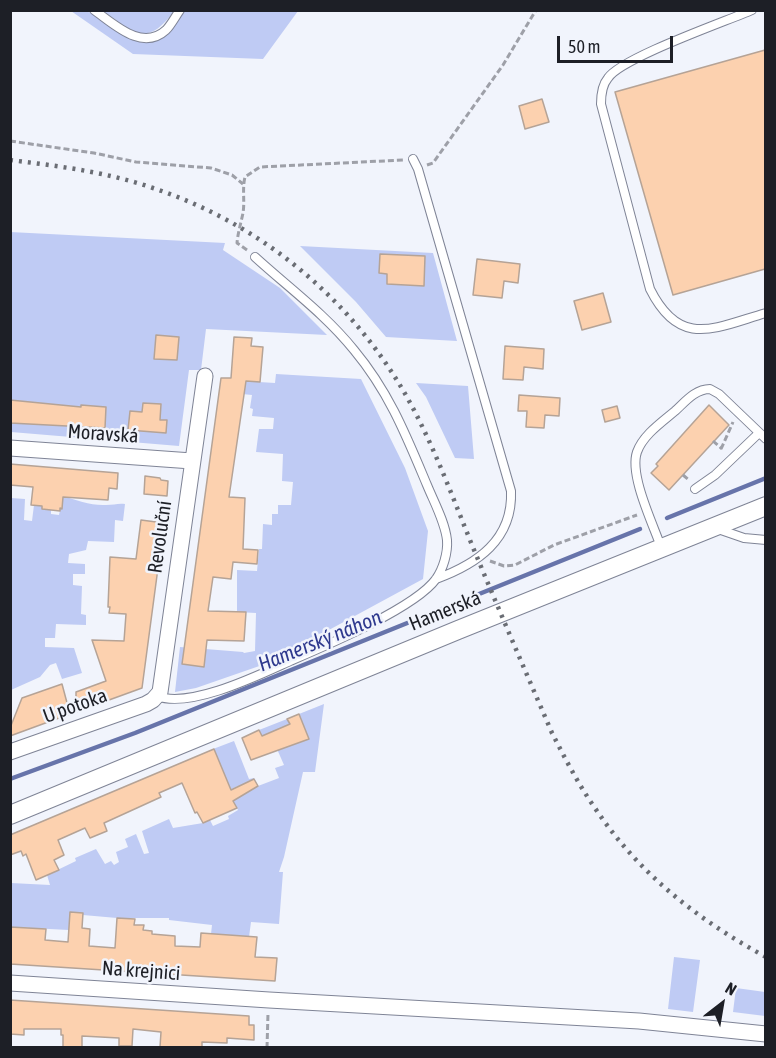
<!DOCTYPE html>
<meta charset="utf-8">
<style>
body{margin:0}
#map{position:relative;width:776px;height:1058px;overflow:hidden;background:#f1f4fc;font-family:"Asap Condensed",sans-serif}
canvas{display:block}
.frame{position:absolute;inset:0;border:12px solid #1d1f26;pointer-events:none}
.north{position:absolute;left:692px;top:974px;width:60px;height:60px;-webkit-text-stroke:4px #f1f4fc;paint-order:stroke;rotate:31deg;font-size:16px;font-weight:700;line-height:24px;text-align:center;color:#1d1f26}
.north::after{content:'';display:block;margin:auto;width:21px;height:27px;background:#1d1f26;clip-path:polygon(50% 0,100% 100%,50% 72%,0 100%)}
.scale{position:absolute;left:557px;top:36px;width:116px;height:27px;box-sizing:border-box;border:3px solid #1d1f26;border-top:0;padding-left:8px;font-size:18px;line-height:21px;white-space:nowrap;color:#1d1f26;-webkit-text-stroke:4px #f1f4fc;paint-order:stroke}
</style>
<div id="map">
<canvas width="776" height="1058"></canvas>
<div class="frame"></div>
<div class="north">N</div>
<div class="scale">50 m</div>
</div>
<script>
const c = document.querySelector('canvas').getContext('2d');
c.lineJoin = 'round';
function fill(path, color) {
  c.fillStyle = color;
  c.fill(path, 'evenodd');
}
function strokePath(path, color, width, dash) {
  c.strokeStyle = color;
  c.lineWidth = width;
  c.lineCap = dash ? 'butt' : 'round';
  c.setLineDash(dash || []);
  c.stroke(path);
}
function label(font, color, halo, rows, align = 'center') {
  c.font = font + ' "Asap Condensed",sans-serif';
  c.lineWidth = 5;
  c.setLineDash([]);
  c.textBaseline = 'middle';
  c.strokeStyle = halo;
  c.fillStyle = color;
  for (const [text, x, y, turn = 0] of rows) {
    c.save();
    c.translate(x, y);
    c.rotate((+turn || 0) * Math.PI / 180);
    c.textAlign = isNaN(turn) ? turn : align;
    if (halo) c.strokeText(text, 0, 0);
    c.fillText(text, 0, 0);
    c.restore();
  }
}
fill(new Path2D(`
 M136,10L138,12L140,11H174C146,49 134,32 103,11Z
 M71,11C75,11 81,10 85,11C92,12 99,19 105,23C145,51 156,51 185,11H298L263,59L133,54Z
 M10,232L225,243L223,250L280,288L327,335L206,329L201,370H189L179,446L11,432Z
 M300,246L433,253L457,341L386,337L356,302Z
 M276,374L361,379L405,468L428,531L423,579L268,663L196,688L175,692L180,647L243,652L244,653L255,651L256,613L237,612V570L257,571L259,549H262L263,524L272,525V514H278V505H291L293,482L282,481L283,454L256,452L259,429H273L274,418L252,416L253,409L250,408L252,395L242,394L243,381L275,383Z
 M416,383L468,386L474,459L455,458L426,397Z
 M63,496C76,500 92,506 106,505C114,505 118,503 125,504L123,521L115,520L114,542L88,541L86,550L69,554L68,563L85,564V574H73V585L82,586L81,614L86,615V625L56,624L55,638H45V647L74,648L82,673L62,679L56,663L50,665L40,677L11,690V498L25,499L24,520L32,521L34,505H51V514L59,515Z
 M324,704L315,772H303L284,857L279,872H283L279,924L251,922L249,937L211,934L212,925L169,920V918H117L83,915L69,930L11,927V883L50,885L47,875L76,861L75,858L96,849L105,864L111,861L114,865L119,862L116,852L128,847L125,839L136,834L144,854L149,853L142,831L169,819L173,828L203,823L210,820L213,826L229,819L228,816L238,810L233,801L243,795L238,786L230,790L213,749L234,741L249,779L254,778L258,786L279,778L275,768L284,765L277,749L269,752L259,730L287,719L290,724L277,730L308,738L299,714Z
 M674,957L700,960L693,1012L668,1009Z
 M736,988L765,992V1016L733,1012Z`), '#bfcbf4');
strokePath(new Path2D(`
 M667,518L766,478
 M10,779L135,733L640,529`), '#6774aa', 4.5);
const building = new Path2D(`
 M765,50V269L673,295L615,92Z
 M542,99L549,122L525,129L519,106Z
 M380,254L425,256L424,286L387,284V274L379,273Z
 M477,259L520,264L518,283L504,281L502,298L473,295Z
 M603,293L611,322L582,330L574,301Z
 M156,335L179,337L177,360L154,359Z
 M234,337L252,338L251,346L263,347L260,382L246,381L229,497L245,498L243,549L258,550L257,564L233,562L231,579L213,577L208,611L246,612L244,641L207,640L204,667L182,664L221,378H231Z
 M505,346L544,349L543,369L524,367L523,380L503,379Z
 M519,395L560,398L559,416L545,415L544,428L526,427L527,411H518Z
 M10,400L81,407V405L106,407L105,428L10,423Z
 M143,403L161,404L160,420H167L166,433L128,430L130,411L142,412Z
 M709,405L729,425L669,490L651,473L658,466L656,464Z
 M617,406L620,418L605,422L602,410Z
 M10,464L118,473L117,489L109,488L108,500L63,497L62,509L60,508V511L42,509V506L31,505L33,487L10,485Z
 M145,476L160,478L161,480L168,481L167,496L144,494Z
 M141,520L164,523L142,688L76,712V692L106,681L92,640L124,641L126,614L109,613L110,607H108L110,557L136,559Z
 M62,684L70,714L10,736V728L22,698Z
 M299,714L309,739L251,760L242,738L259,730L262,736L290,724L287,719Z
 M214,749L231,790L254,779L258,786L233,801L237,808L203,823L197,812L195,813L182,783L159,793L161,797L104,823L107,831L90,838L85,828L58,840L64,855L54,860L59,870L36,880L26,854L23,856L21,851L10,855V835Z
 M70,912L83,913L82,928L90,929L89,946L115,948L117,918L135,919L134,925H144L143,930L152,931V934L175,936V946L200,947L201,933L257,937L255,957L277,958L275,981L10,964V927L46,929L45,940L68,942Z
 M10,1000L249,1016V1025H254V1040L227,1038V1043L202,1042V1047H160L161,1032L133,1029L132,1046H119V1038L82,1036V1047H63V1035H61V1029H24V1035L10,1034Z`);
fill(building, '#fcd1af');
strokePath(building, '#b5a396', 1.5);
const service = new Path2D(`
 M94,10C114,24 142,52 166,30C171,25 175,17 180,10
 M752,10C724,22 621,58 608,78C602,85 601,95 601,104L650,289C680,349 714,328 766,313
 M413,159L418,169L511,491C513,540 477,564 436,579
 M695,489L715,475L759,433
 M718,529L744,538L766,540
 M661,547C653,524 629,475 637,452C643,435 662,422 675,411C685,402 695,389 710,389L719,394L766,439
 M157,696C190,709 259,675 290,661C325,646 415,608 436,579C443,569 448,553 447,540C445,522 434,502 427,485C406,435 389,392 354,350C325,314 289,288 255,257`);
const minor = new Path2D(`
 M10,448L192,461
 M10,752L146,704L153,700L160,692L205,376
 M10,983L269,1000L639,1021L766,1034`);
const tertiary = new Path2D(`
 M10,815L458,630L766,506`);
strokePath(service, '#7f8496', 10);
strokePath(minor, '#7f8496', 17);
strokePath(tertiary, '#7f8496', 20);
strokePath(new Path2D(`
 M10,141L94,153L136,162L211,168L232,175L243,184
 M427,165L433,163L503,65L536,10
 M247,250L237,243C238,232 241,223 243,213C245,201 242,189 245,177L260,167L403,160
 M713,441L722,449
 M721,449L733,422
 M683,475L689,480
 M490,561L504,566L515,565L554,545L637,515
 M267,1048L268,1013`), '#9ea0a8', 3, [6, 3]);
strokePath(service, '#fff', 8);
strokePath(minor, '#fff', 15);
strokePath(tertiary, '#fff', 18);
strokePath(new Path2D(`
 M10,160C58,166 107,172 153,188C268,226 365,310 419,420C439,460 455,503 472,545C498,608 525,670 552,733C565,758 578,784 595,808C638,873 698,920 766,957`), '#6a6d74', 4.5, [3, 6]);
label('20px', '#1d1f26', '#f1f4fc', [
 ["Moravská",103,434,4],
 ["Revoluční",160,537,-82],
 ["Hamerská",445,611,-22],
 ["U potoka",75,706,-20],
 ["Na krejnici",141,971,4]
]);
label('italic 21px', '#2e398e', '#f1f4fc', [
 ["Hamerský náhon",320,641,-22]
]);
</script>
